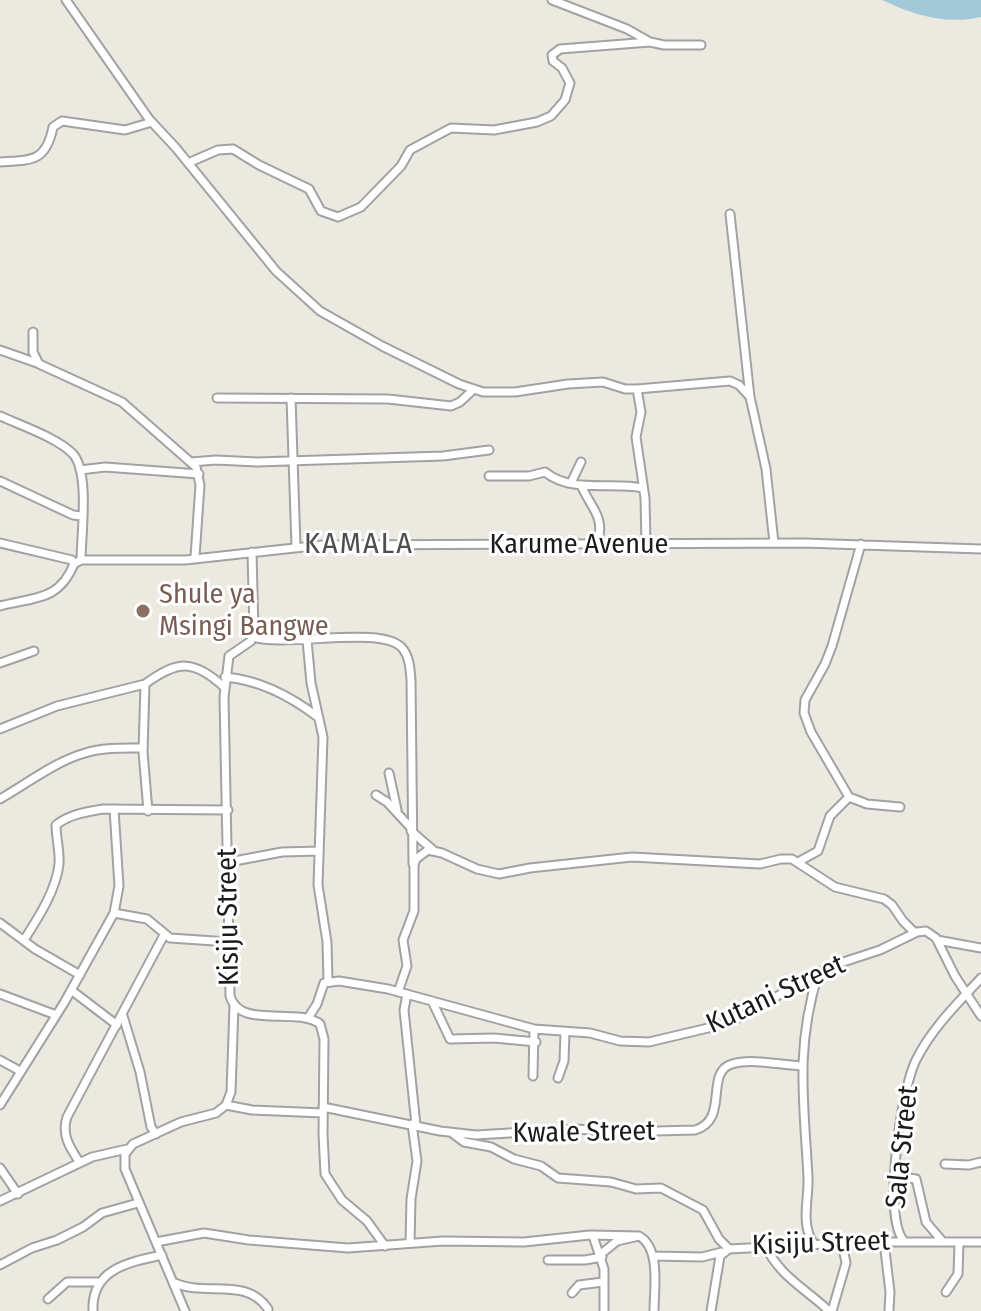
<!DOCTYPE html>
<style>
body{margin:0}
canvas{display:block;background:#ece9e0}
</style>
<canvas width="981" height="1311"></canvas>
<script>
const c = document.querySelector('canvas').getContext('2d');
c.lineJoin = 'round';
function fill(path, color) {
  c.fillStyle = color;
  c.fill(path, 'evenodd');
}
function strokePath(path, color, width, dash) {
  c.strokeStyle = color;
  c.lineWidth = width;
  c.lineCap = dash ? 'butt' : 'round';
  c.setLineDash(dash || []);
  c.stroke(path);
}
function label(font, color, halo, rows, align = 'center') {
  c.font = font + ' "Fira Sans Condensed",sans-serif';
  c.lineWidth = 6;
  c.setLineDash([]);
  c.textBaseline = 'middle';
  c.strokeStyle = halo;
  c.fillStyle = color;
  for (const [text, x, y, turn = 0] of rows) {
    c.save();
    c.translate(x, y);
    c.rotate((+turn || 0) * Math.PI / 180);
    c.textAlign = isNaN(turn) ? turn : align;
    if (halo) c.strokeText(text, 0, 0);
    c.fillText(text, 0, 0);
    c.restore();
  }
}
fill(new Path2D(`
 M882,0H981V17C945,25 914,15 882,0Z`), '#a2c9d8');
const minor = new Path2D(`
 M66,0L149,119L176,148L276,271L320,311L382,346L459,384L483,392H515L568,384L603,382L625,389H637L730,381L739,385L750,397
 M552,0L627,29L650,42L664,45H701
 M0,162C32,160 46,162 53,127L62,121L125,130L152,122
 M188,163L218,150L233,149L259,165L309,189L321,211L338,217L361,207L401,166L410,150L451,128L494,130L537,122L551,116L565,100L570,83L562,68L553,61L552,55L560,49L650,42
 M730,214L750,397L766,469L774,543
 M33,332V352L39,364L122,402L196,467L200,485L195,557
 M0,350L37,363
 M637,389L641,412L636,437L645,498L646,545
 M217,398L388,399L451,406L460,402L474,389
 M291,398L296,547
 M0,416C20,425 58,438 73,454C90,473 81,536 81,560
 M191,462L216,460L257,462L443,456L489,450
 M80,470L105,467L199,474
 M489,476H529L545,472C572,494 612,481 643,488
 M0,481L73,515L82,516
 M571,483L581,462
 M581,485C591,509 606,516 597,545
 M0,543L72,560L74,564L81,560H185L322,545L804,543L981,549
 M861,544L832,646L825,664L805,700L804,713L811,732L849,797L867,804L900,807
 M252,552L254,632L251,641L229,656L224,697L230,996C240,1030 296,1006 320,1024L324,1039L323,1134L325,1174L342,1200L367,1221L385,1246
 M0,606C35,597 59,601 74,564
 M253,637C287,648 384,624 403,649C410,658 410,670 411,680L413,864
 M307,640L311,683L323,737L318,885L327,942L328,982
 M0,663L34,651
 M225,677C260,680 292,697 319,718
 M145,684L143,752L148,811
 M0,729L57,706L145,684C178,660 194,659 225,688
 M389,773L397,810
 M376,795L387,802L411,828
 M0,799C28,783 54,762 85,753C104,747 124,748 143,748
 M411,831L433,850
 M229,862L282,852L319,851
 M798,862L818,851L830,816L849,797
 M114,913L147,919L170,938L229,942
 M0,923L35,949L80,975
 M24,940C38,918 56,891 59,864C60,851 56,838 56,825C70,814 86,812 103,809L228,810
 M937,940L981,948
 M71,990L117,1025
 M398,992L407,966L403,940L414,911V865L416,859L428,850L442,853L477,869L499,874L530,868L632,857L760,864L781,859H792L835,887L884,899L892,905L903,921L915,933
 M0,994L56,1015
 M407,994L404,1010L416,1125
 M432,1001L450,1039L494,1038L536,1042
 M123,1016L140,1072L151,1127L156,1134
 M308,1018L317,1004L324,983L339,981L388,989L534,1029L590,1033L620,1041L649,1042L729,1023L831,966L880,950L917,932L926,931L936,938L955,976L981,1016
 M0,1060L20,1071
 M533,1076L534,1029
 M558,1078L564,1061L565,1032
 M0,1105L64,1003L114,913L119,886L114,809
 M226,1105L252,1110L323,1113
 M323,1107L440,1131L476,1135L576,1129L617,1132L695,1130C730,1120 704,1072 732,1064C752,1058 781,1065 802,1066
 M452,1133L464,1142L491,1147L514,1159L541,1166L558,1178L611,1182L636,1189L661,1188L703,1210L719,1239L729,1249
 M80,1163C70,1148 61,1135 67,1117L164,935
 M945,1164L969,1165L981,1162
 M0,1168L18,1194
 M895,1176L916,1179L926,1222L943,1242
 M0,1201L92,1157L127,1149
 M593,1236L604,1269V1311
 M904,1241C882,1217 901,1090 916,1060C932,1028 957,1004 981,978
 M156,1242L204,1233L249,1240L348,1248L443,1241L524,1242L590,1235L639,1236
 M884,1242L890,1292L889,1311
 M410,1243L411,1199L417,1161L412,1124
 M814,1244C800,1224 809,1200 808,1177C804,1102 795,1049 818,974
 M765,1245C779,1276 806,1289 829,1311
 M601,1254L617,1241L639,1236C661,1248 654,1289 654,1311
 M653,1256L702,1257L722,1252
 M548,1260H585L602,1257
 M0,1265L32,1248L57,1240L83,1227L102,1213L138,1203
 M175,1283C206,1297 246,1276 268,1309
 M946,1292L958,1274L959,1243
 M572,1293L579,1285L603,1282
 M48,1299L67,1282H100
 M93,1311C91,1269 129,1262 162,1255
 M185,1311L125,1169V1154L133,1144L181,1122L216,1113L226,1105L231,1092L234,1006
 M711,1311L720,1256L729,1249L864,1242H981
 M832,1311L846,1263L842,1243`);
strokePath(minor, '#a2a2a2', 11);
strokePath(minor, '#fff', 7);
for (const [x, y, r, color] of [
 [143,611,8,"#8d6e63"]
]) {
  const dot = new Path2D();
  dot.arc(x, y, r, 0, 2 * Math.PI);
  c.fillStyle = color;
  c.fill(dot);
  strokePath(dot, '#fff', 3);
}
label('28px', '#1b1b1b', '#fff', [
 ["Karume Avenue",579,545],
 ["Kisiju Street",229,917,-91],
 ["Kutani Street",776,995,-25],
 ["Kwale Street",584,1133,-1],
 ["Sala Street",903,1147,-84],
 ["Kisiju Street",821,1244,-2]
]);
label('28px', '#785e54', '#fff', [
 ["Shule ya",159,595],
 ["Msingi Bangwe",159,627]
], 'left');
c.letterSpacing = '2px';
label('30px', '#4e4e4e', '#fff', [
 ["KAMALA",359,545]
]);
c.letterSpacing = '0px';
</script>
